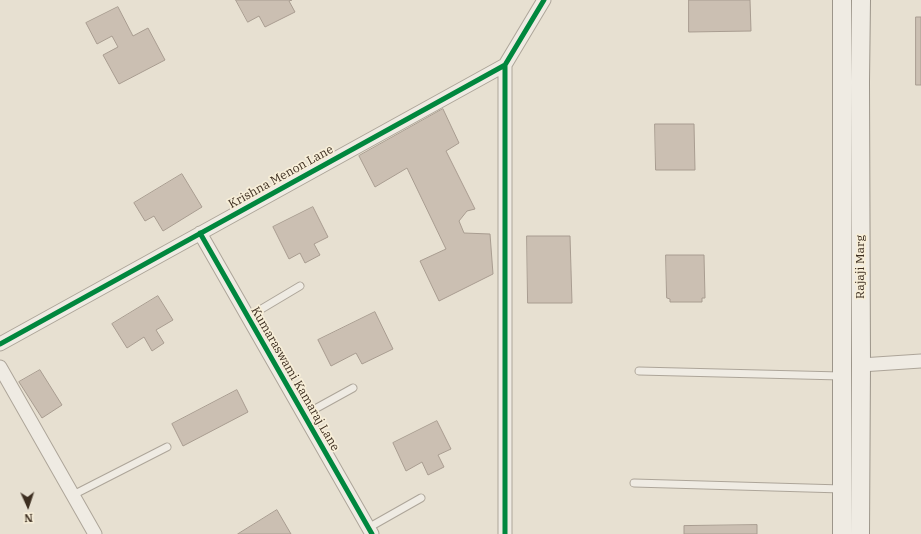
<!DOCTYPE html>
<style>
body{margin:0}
#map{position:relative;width:921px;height:534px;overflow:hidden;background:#e7e0d1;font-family:"IBM Plex Serif",serif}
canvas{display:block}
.north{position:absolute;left:8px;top:486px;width:40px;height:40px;-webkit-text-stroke:3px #f7eed8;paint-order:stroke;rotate:177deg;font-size:11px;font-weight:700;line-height:16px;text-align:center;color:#3d2e20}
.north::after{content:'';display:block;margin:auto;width:14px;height:18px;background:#3d2e20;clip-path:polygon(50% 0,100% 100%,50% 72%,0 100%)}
</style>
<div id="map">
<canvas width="921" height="534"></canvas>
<div class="north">N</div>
</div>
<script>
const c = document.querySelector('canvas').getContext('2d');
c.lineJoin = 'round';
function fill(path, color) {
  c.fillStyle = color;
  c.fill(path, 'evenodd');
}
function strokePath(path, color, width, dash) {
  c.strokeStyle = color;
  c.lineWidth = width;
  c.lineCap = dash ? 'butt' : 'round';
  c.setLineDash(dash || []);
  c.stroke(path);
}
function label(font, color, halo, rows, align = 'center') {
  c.font = font + ' "IBM Plex Serif",serif';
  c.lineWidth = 3.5;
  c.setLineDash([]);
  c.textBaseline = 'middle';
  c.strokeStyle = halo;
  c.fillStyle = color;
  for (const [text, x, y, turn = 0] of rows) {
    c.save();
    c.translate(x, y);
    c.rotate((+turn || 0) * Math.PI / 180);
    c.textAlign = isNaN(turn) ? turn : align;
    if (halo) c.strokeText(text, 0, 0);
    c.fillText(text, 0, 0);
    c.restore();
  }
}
const building = new Path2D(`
 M236,0H292L289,1L295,12L265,27L259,16L248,22Z
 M689,0H750L751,31L689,32Z
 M118,7L133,36L148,28L165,60L119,84L103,55L118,47L112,36L97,44L86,23Z
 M916,17H921V85H916Z
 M443,109L459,143L446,151L475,209L467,211L459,221L464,233L490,234L493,274L439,301L420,261L446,249L407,168L375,187L359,156Z
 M655,124H694L695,170H656Z
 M182,174L202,207L163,231L154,216L145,221L134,203Z
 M313,207L328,237L314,244L320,255L305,263L300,253L289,259L273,227Z
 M527,236H570L572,303H528Z
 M666,255H704L705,298H702V302H670V299L667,298Z
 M158,296L173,320L156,330L164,343L152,351L144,337L127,348L112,324Z
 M375,312L393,349L362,364L356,353L331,366L318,340Z
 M40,370L62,405L42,418L19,382Z
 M237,390L248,412L183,446L172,424Z
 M437,421L451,449L438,455L444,467L428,475L422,462L406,471L393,443Z
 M277,510L291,534H238Z
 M757,525V534H684V526Z`);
fill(building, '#cbbfb2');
strokePath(building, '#a89c90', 1);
const service = new Path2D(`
 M248,317L300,286
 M639,371L841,376
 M304,415L353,388
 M634,483L842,489
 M73,495L167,447
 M368,528L421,498`);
const minor = new Path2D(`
 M200,233L372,534
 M0,344L505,65L544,0
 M861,365L921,361
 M0,367L95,534
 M505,534V65`);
const secondary = new Path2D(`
 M842,0V534
 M860,534L861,365L860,82L861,0`);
strokePath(service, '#ada599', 9);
strokePath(minor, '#ada599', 15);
strokePath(secondary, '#9c958a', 20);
strokePath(service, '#efebe3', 7);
strokePath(minor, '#efebe3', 13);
strokePath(secondary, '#efebe3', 18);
strokePath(new Path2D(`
 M200,233L372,534
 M0,344L505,65L544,0
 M505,534V65`), '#00873e', 5);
label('12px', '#3d2e20', '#f7eed8', [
 ["Krishna Menon Lane",281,177,-29],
 ["Rajaji Marg",861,267,-90],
 ["Kumaraswami Kamaraj Lane",295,379,60]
]);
</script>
